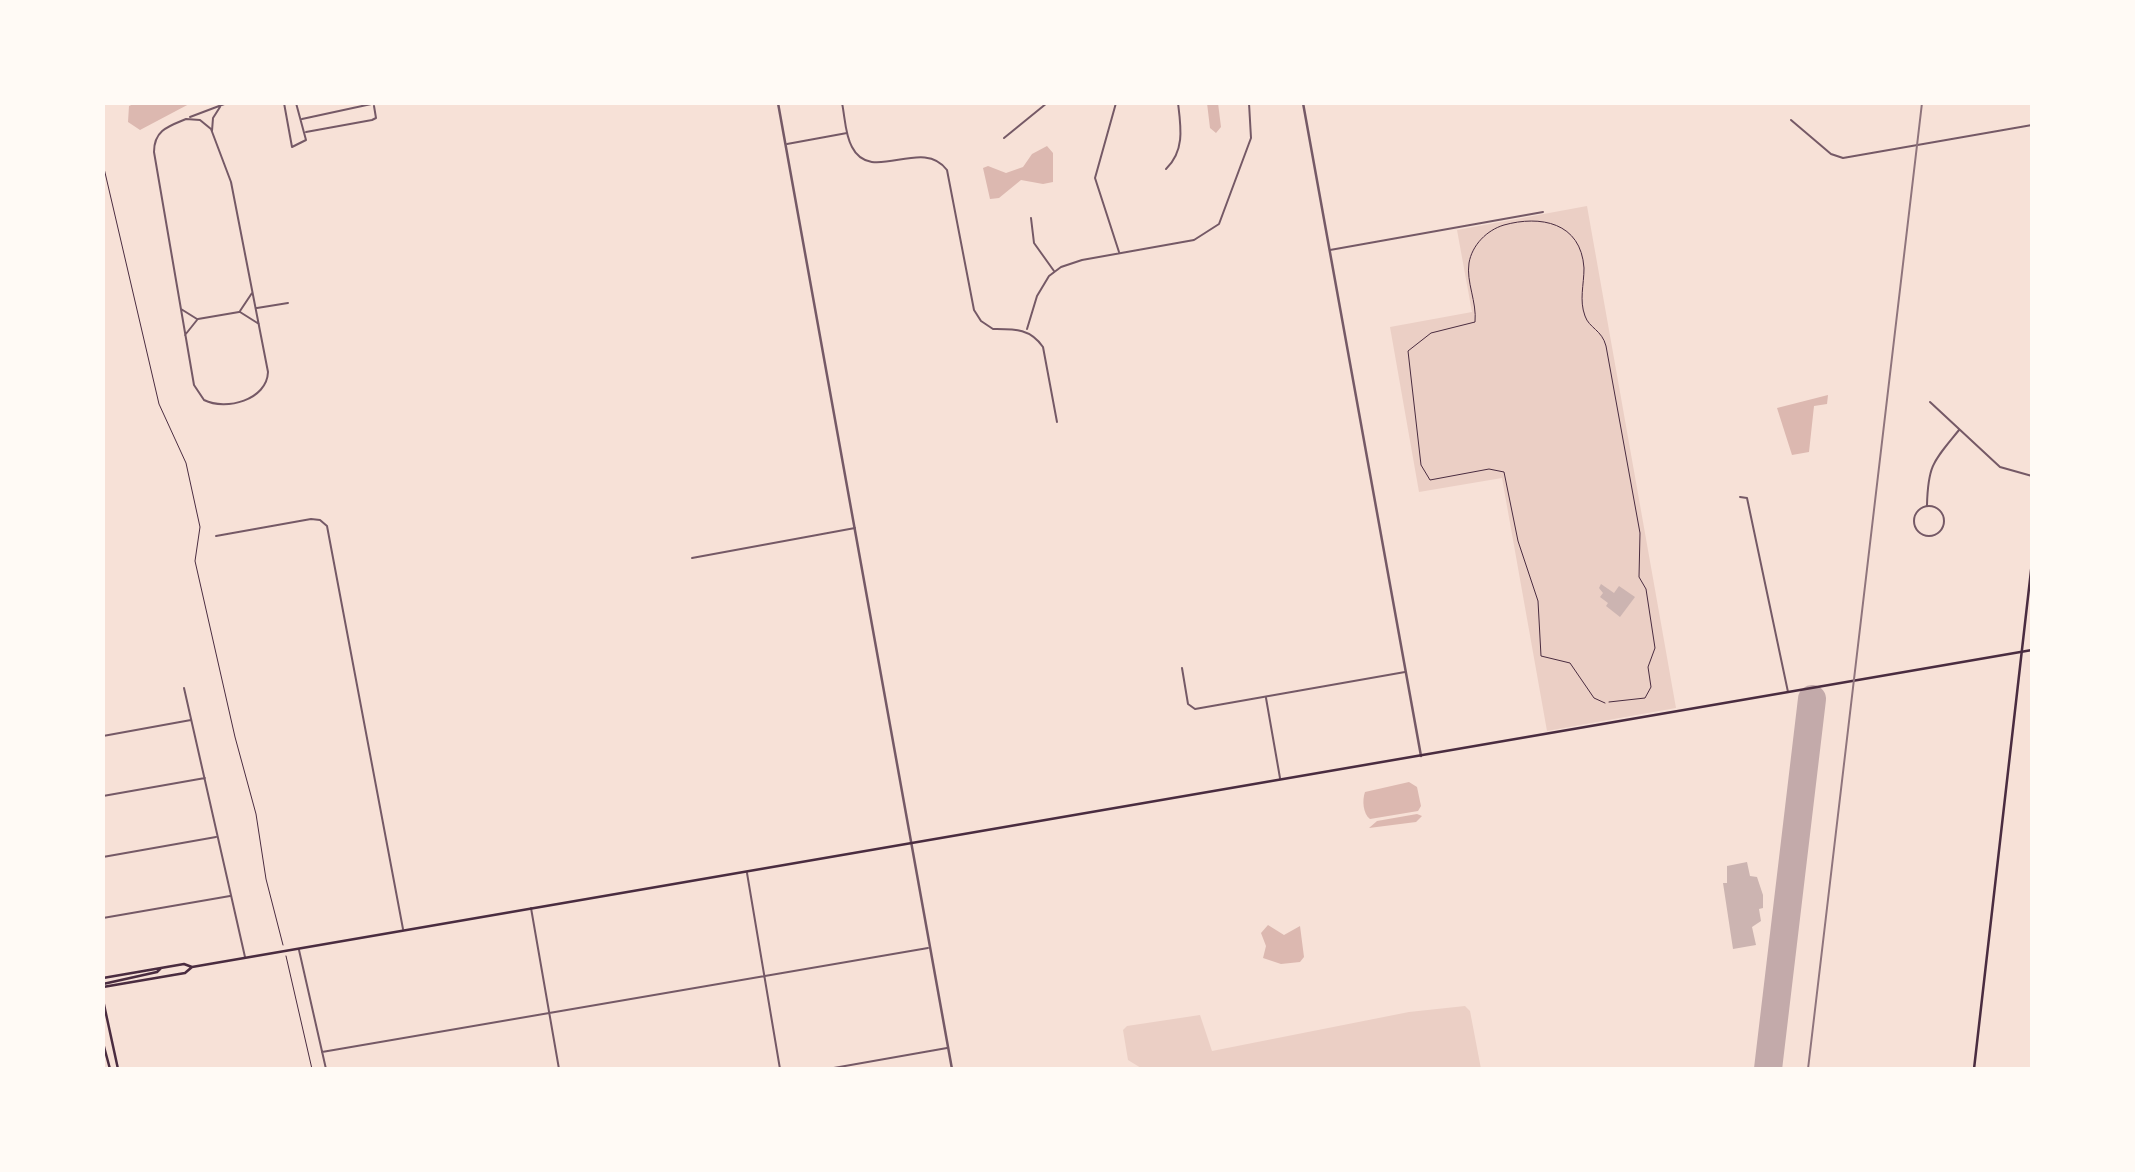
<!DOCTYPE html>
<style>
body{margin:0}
#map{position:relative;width:2135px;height:1172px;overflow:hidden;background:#f7e1d7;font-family:Roboto,sans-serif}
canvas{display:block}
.frame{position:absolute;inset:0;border:105px solid #fffaf5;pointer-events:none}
</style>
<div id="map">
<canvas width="2135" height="1172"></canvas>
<div class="frame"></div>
</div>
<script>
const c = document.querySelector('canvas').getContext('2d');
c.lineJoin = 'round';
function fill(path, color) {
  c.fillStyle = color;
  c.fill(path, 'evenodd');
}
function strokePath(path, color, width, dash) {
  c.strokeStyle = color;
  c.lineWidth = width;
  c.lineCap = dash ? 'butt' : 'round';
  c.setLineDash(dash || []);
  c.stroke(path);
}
fill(new Path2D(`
 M1587,206L1676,708L1547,731L1502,478L1419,492L1390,327L1472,312L1457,230Z
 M1465,1006L1470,1011L1481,1069L1141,1068L1128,1060L1123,1030L1127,1026L1200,1015L1212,1051L1409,1012Z`), '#ebcfc5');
fill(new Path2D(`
 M136,103H191L140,130L128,122L129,106Z
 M1207,103H1218L1221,127L1216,133L1210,128Z
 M1047,146L1053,153V182L1043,184L1021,180L999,198L990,199L983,168L988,166L1006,173L1023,167L1032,154Z
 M1828,395L1827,404L1814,406L1809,452L1792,455L1777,408Z
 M1409,782L1417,787L1421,806L1418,811L1370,819C1363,814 1362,800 1365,792Z
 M1417,814L1422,816L1416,822L1369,828L1377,821Z
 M1268,925L1284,935L1300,926L1304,957L1300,962L1281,964L1263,958L1266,946L1261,933Z`), '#dcb8b0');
strokePath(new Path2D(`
 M1768,1069L1812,699`), '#c3aaaa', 28);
fill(new Path2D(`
 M1601,584L1614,593L1619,586L1635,597L1620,617L1606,606L1608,603L1600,597L1603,593L1599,588Z
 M1747,862L1750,876L1757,877L1763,895V908L1759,909L1761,921L1752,927L1756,945L1733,949L1723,883H1727V866Z`), '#ccb4b1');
strokePath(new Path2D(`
 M103,164L159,404L186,463L200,527L195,561L235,737L256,814L266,879L283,945
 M1605,703L1594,698L1570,663L1541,656L1538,601L1518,541L1504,472L1489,469L1430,480L1421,465L1408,351L1431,333L1475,322C1477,302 1466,282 1469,263C1472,245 1487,230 1504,225C1540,215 1581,222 1584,268C1584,285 1579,300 1585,316C1589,328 1602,330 1606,346L1640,533L1639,577L1646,589L1655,648L1648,667L1651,687L1645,698L1609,702
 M286,956L312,1069`), '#4a2c40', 1);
strokePath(new Path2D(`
 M284,103L292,147L306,140L296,103
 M842,103C845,117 845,135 852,147C871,185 922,136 947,170L974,310L981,321L993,329C1014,329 1030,328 1043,347L1057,422
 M1116,103L1095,178L1119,252
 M190,117L227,103
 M186,119L200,120L211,129L231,182L268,372C267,400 226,411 204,400L194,385L154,152C154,130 169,126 186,119Z
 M302,119L376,103
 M1791,120L1831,154L1843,158L2032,125
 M212,131L213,118L220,107
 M306,132L372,120L376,118L374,106
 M1004,138L1047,103
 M787,144L847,133
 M1166,169C1185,151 1181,127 1178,103
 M1031,218L1034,243L1054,271
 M1330,250L1543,212
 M257,308L288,303
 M181,309L197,319
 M240,311L252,293
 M240,312L259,324
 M198,319L239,312
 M1027,329L1037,296L1049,276L1061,267L1082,260L1194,240L1219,224L1251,138L1249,103
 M185,335L197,320
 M1930,402L2000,467L2032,476
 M1740,497L1747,498L1788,692
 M1927,505C1928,464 1934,461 1959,430
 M1914 521a15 15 0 1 1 30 0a15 15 0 1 1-30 0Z
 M216,536L311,519L320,520L327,526L403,929
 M692,558L855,528
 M1182,668L1188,704L1195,709L1405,672
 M184,688L245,957
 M1266,698L1280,778
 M103,736L191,720
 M103,796L205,778
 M103,857L216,837
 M747,873L780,1069
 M531,908L559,1069
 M103,918L230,896
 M299,950L326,1069
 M322,1052L928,948
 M828,1069L947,1048`), '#755966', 2);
strokePath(new Path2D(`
 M778,103L952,1069
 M1303,103L1421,756`), '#755966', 2.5);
strokePath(new Path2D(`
 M103,978L184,964L192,967L2032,650
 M103,984L157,972L161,968
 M103,987L185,973L192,967`), '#4a2c40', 2.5);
strokePath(new Path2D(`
 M103,1000L118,1069
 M103,1043L110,1069
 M1974,1069L2032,562`), '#4a2c40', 2.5);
strokePath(new Path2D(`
 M1808,1069L1922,103`), '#8f747c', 2);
</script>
